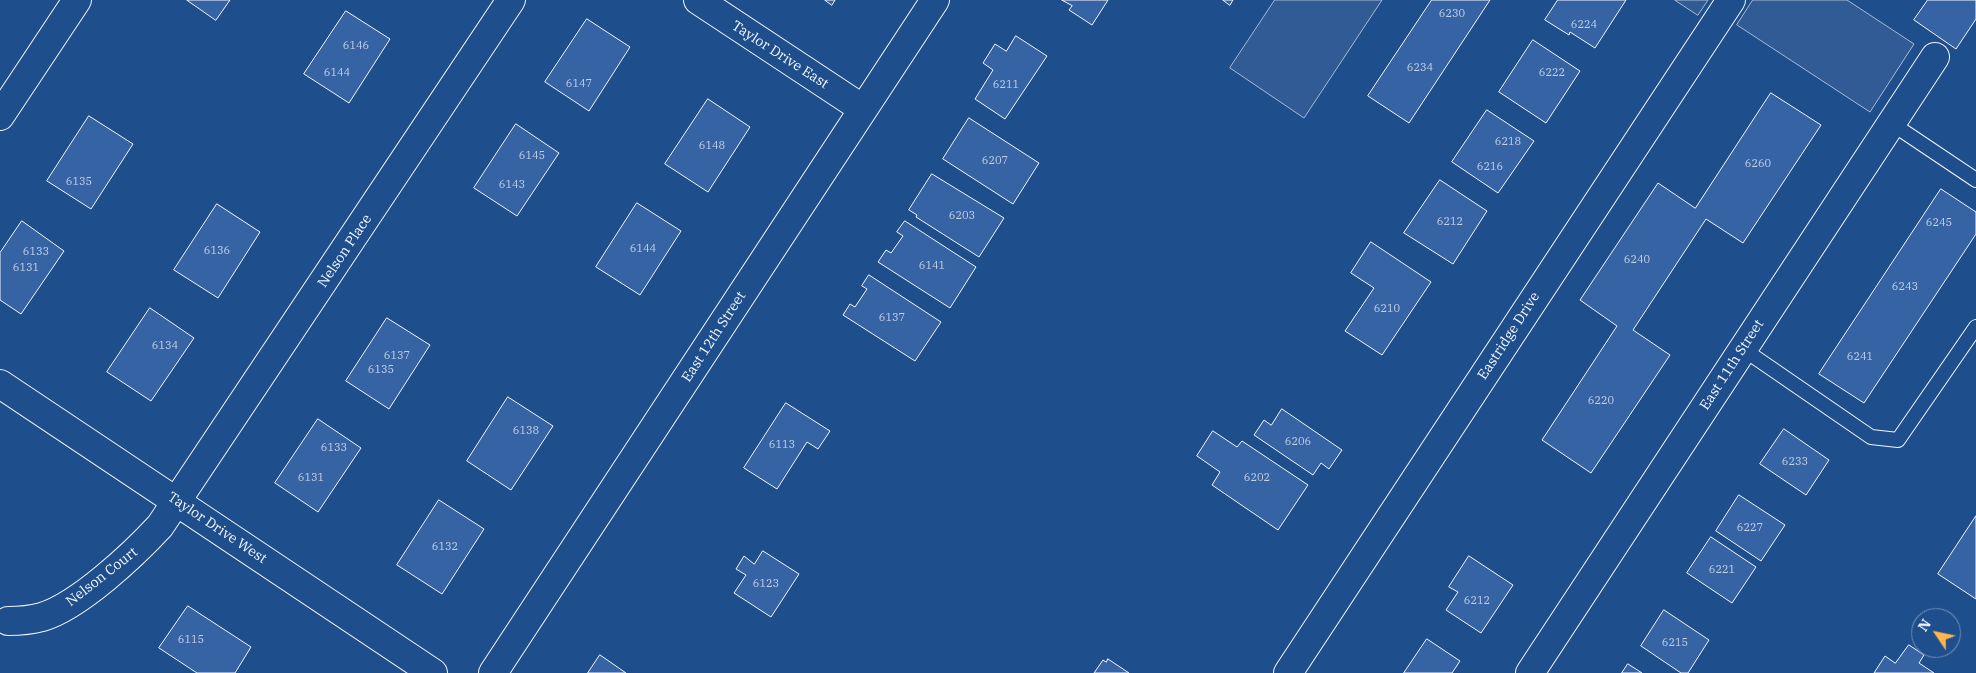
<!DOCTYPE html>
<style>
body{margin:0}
#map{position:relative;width:1976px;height:673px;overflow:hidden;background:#1f4e8c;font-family:"IBM Plex Serif",serif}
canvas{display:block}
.north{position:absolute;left:1911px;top:608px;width:50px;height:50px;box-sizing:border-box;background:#1f4e8c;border:1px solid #7391ba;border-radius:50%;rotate:304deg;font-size:14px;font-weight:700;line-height:20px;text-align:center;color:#f2f6ff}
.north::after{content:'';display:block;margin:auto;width:18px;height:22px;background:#ffb74d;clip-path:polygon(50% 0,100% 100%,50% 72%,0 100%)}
</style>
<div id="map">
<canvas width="1976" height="673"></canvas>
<div class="north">N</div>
</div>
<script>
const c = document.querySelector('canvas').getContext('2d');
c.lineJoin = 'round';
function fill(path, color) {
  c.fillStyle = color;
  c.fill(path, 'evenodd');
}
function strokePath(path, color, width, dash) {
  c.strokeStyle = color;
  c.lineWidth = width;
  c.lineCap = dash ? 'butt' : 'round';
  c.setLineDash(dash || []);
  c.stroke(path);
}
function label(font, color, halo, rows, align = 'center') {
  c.font = font + ' "IBM Plex Serif",serif';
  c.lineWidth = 4;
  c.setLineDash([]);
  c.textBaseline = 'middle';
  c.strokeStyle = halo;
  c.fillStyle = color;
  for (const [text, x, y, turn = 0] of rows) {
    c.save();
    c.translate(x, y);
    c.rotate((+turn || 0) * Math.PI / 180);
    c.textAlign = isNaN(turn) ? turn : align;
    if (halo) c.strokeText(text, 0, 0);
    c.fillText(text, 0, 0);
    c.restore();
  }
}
const parking = new Path2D(`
 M1275,0H1382L1304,118L1230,68Z
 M1675,0H1708L1698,15Z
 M1753,0H1847L1914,44L1870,112L1737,25Z`);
fill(parking, '#305b95');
strokePath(parking, '#a8bbd7', 1);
const building = new Path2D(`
 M187,0H230L216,20Z
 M825,0H835L832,5Z
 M1062,0H1108L1092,25L1069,10L1072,6Z
 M1223,0H1233L1230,5Z
 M1432,0H1490L1409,123L1368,96Z
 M1558,0H1626L1595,48L1570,32L1569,35L1545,20Z
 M1928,0H1976V19L1956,49L1914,20Z
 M346,11L390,39L349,103L304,74Z
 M587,19L630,47L589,111L545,82Z
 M1016,36L1047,56L1005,119L975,99L993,70L983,63L995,44L1006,51Z
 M1533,40L1580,71L1546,123L1499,92Z
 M1771,93L1821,125L1743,243L1706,219L1633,330L1670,355L1591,473L1542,440L1617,326L1580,300L1658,183L1695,208Z
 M708,99L750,127L708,192L665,164Z
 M1487,110L1534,141L1498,193L1452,162Z
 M89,116L133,144L91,209L47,181Z
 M969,118L1039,163L1013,204L943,159Z
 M516,124L559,153L517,216L474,188Z
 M932,174L1004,218L979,257L916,217L917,215L909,210Z
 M1440,180L1487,211L1453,264L1404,233Z
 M1941,189L1976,212V234L1864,403L1819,374Z
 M637,203L681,231L640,295L596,267Z
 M217,204L260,232L218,298L174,270Z
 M22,221L64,251L21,314L0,300V253Z
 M905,221L976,267L950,308L878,262L886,250L891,253L903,236L897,232Z
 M1371,242L1431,282L1382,355L1345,331L1374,288L1351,273Z
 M869,275L941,322L915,361L843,315L850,304L855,307L867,289L862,286Z
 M150,308L194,338L151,401L107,372Z
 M387,318L430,345L389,409L346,381Z
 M508,397L553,426L511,490L467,461Z
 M786,403L830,431L818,449L807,442L777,489L744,468Z
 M1282,409L1342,450L1329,469L1321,463L1313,475L1254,435L1264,420L1271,425Z
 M318,419L361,448L318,512L275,483Z
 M1784,429L1829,460L1806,495L1760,464Z
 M1213,431L1237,447L1242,441L1308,485L1278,530L1212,485L1220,472L1197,456Z
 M1739,495L1785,525L1761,561L1716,531Z
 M439,500L484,529L442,594L397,565Z
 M1976,516V599L1938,574Z
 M1711,537L1756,567L1732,603L1687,573Z
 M763,551L799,574L771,617L734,593L746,575L736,569L744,556L754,564Z
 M1469,556L1513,585L1481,633L1446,610L1458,592L1449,587Z
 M188,606L251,647L235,673H197L159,648Z
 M1664,610L1709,640L1688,673H1681L1641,646Z
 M1427,639L1460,661L1452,673H1404Z
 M1909,645L1924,655L1919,663L1934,673H1874L1885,656L1895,663Z
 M600,655L626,673H588Z
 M1108,659L1129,673H1094L1103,660L1106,662Z
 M1628,664L1642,673H1622Z`);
fill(building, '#3563a3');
strokePath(building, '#f2f6ff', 1);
const lane = new Path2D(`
 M1891,123L1976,180
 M1743,349L1871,437L1898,440L1976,327`);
const street = new Path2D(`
 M698,0L863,109
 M0,116L77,0
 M0,384L433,673
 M8,621C19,621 31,620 42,617C79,606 134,554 160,526L511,0
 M493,673L935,0
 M1288,673L1731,0
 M1530,673L1935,57`);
strokePath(lane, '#f2f6ff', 16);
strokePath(street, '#f2f6ff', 30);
strokePath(lane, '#1f4e8c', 14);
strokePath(street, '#1f4e8c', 28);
label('11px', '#c3d1e8', null, [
 ["6230",1452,14],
 ["6224",1584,25],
 ["6146",356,46],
 ["6234",1420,68],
 ["6144",337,73],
 ["6222",1552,73],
 ["6147",579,84],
 ["6211",1006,85],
 ["6218",1508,142],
 ["6148",712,146],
 ["6145",532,156],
 ["6207",995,161],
 ["6260",1758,164],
 ["6216",1490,167],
 ["6135",79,182],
 ["6143",512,185],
 ["6203",962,216],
 ["6212",1450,222],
 ["6245",1939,223],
 ["6144",643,249],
 ["6136",217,251],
 ["6133",36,252],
 ["6240",1637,260],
 ["6141",932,266],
 ["6131",26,268],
 ["6243",1905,287],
 ["6210",1387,309],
 ["6137",892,318],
 ["6134",165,346],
 ["6137",397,356],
 ["6241",1860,357],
 ["6135",381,370],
 ["6220",1601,401],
 ["6138",526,431],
 ["6206",1298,442],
 ["6113",782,445],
 ["6133",334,448],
 ["6233",1795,462],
 ["6131",311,478],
 ["6202",1257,478],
 ["6227",1750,528],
 ["6132",445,547],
 ["6221",1722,570],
 ["6123",766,584],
 ["6212",1477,601],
 ["6115",191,640],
 ["6215",1675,643]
]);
label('14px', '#f2f6ff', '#1f4e8c', [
 ["Taylor Drive East",780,55,33],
 ["Nelson Place",345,251,-56],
 ["Eastridge Drive",1509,336,-57],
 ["East 12th Street",714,337,-57],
 ["East 11th Street",1732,365,-57],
 ["Taylor Drive West",217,528,34],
 ["Nelson Court",102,577,-38]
]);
</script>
